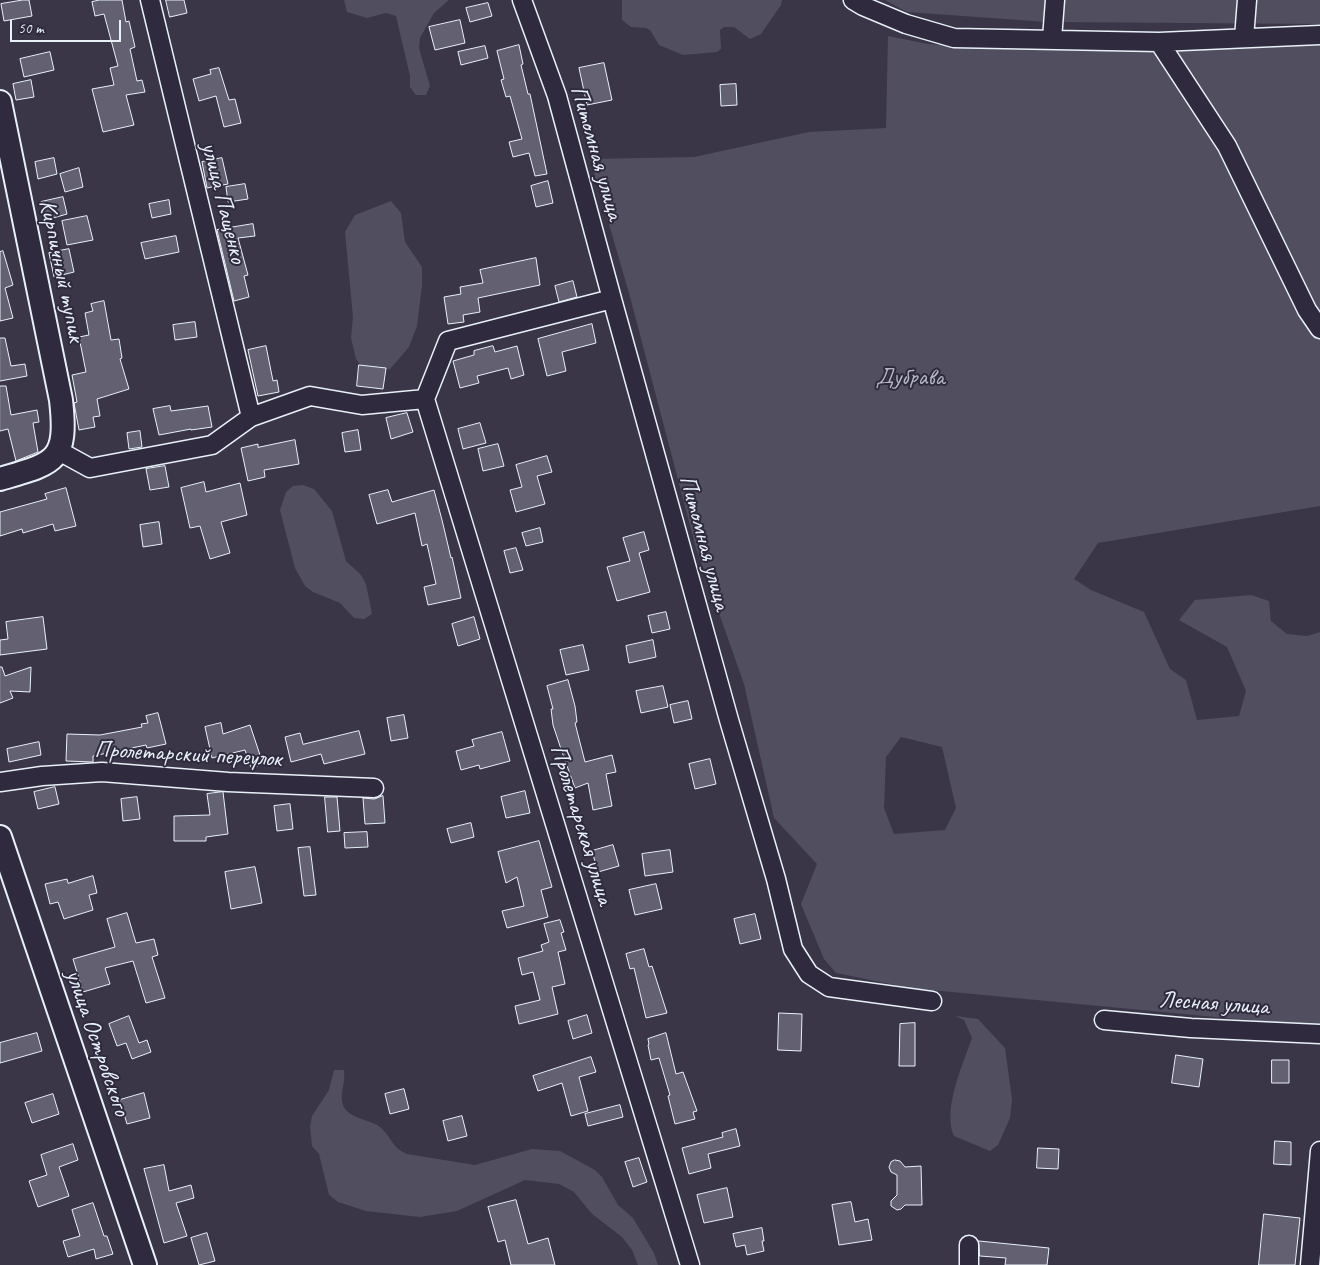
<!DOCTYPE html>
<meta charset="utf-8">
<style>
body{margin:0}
#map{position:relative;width:1320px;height:1265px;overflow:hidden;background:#3a3648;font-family:Caveat,sans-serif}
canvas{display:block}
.scale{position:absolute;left:10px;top:20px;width:111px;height:22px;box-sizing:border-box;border:2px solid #e8f1f8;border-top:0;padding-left:6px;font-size:15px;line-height:18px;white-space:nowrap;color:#e8f1f8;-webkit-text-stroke:4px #2f2a3d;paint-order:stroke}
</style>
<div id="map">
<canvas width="1320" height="1265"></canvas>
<div class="scale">50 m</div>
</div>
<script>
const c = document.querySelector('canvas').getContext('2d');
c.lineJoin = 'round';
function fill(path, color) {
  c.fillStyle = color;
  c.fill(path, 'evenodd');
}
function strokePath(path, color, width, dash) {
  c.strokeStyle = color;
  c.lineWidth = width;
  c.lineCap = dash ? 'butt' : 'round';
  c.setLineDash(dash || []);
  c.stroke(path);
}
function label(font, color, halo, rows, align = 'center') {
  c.font = font + ' Caveat,sans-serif';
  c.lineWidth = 4;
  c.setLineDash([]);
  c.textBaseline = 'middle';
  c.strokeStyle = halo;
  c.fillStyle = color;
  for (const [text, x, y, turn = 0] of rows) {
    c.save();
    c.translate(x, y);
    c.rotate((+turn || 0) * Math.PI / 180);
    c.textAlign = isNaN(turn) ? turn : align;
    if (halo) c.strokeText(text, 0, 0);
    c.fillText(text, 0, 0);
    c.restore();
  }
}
fill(new Path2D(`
 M344,0H449L434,13L420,38L419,48L430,86L426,95H416L410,87V76L396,16L386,13L367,18L347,12Z
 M622,0H782L781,5L761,34L750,39L734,27H724L720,30L721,49L717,52L683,55L659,45L650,30L646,28L631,27L622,20Z
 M885,0H1320V24L1047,22L907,12Z
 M888,36L928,44L993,49L1113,39L1320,36V506L1098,543L1074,579L1091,590L1144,612L1170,669L1186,680L1197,720L1239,716L1246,691L1227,647L1179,620L1195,600L1251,595L1269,601L1271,621L1287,634L1307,636L1320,632V1027L910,988L836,973L824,959L801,904L817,864L774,818L744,684L696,548L629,293L590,159L694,157L809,132L886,128ZM901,737L942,747L956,808L945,830L894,834L884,808L886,757Z
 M391,201L401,213L405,242L422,267V286L417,326L409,347L390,369L371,372L362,367L356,359L351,338L353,317L345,232L355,215Z
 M303,485L314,489L332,511L346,561L361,575L366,584L372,614L364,619L354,618L340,603L313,592L305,586L295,568L280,510L286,492L293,486Z
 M955,1016L978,1019L1005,1048L1012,1099L1010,1118L998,1145L990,1151L954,1136C942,1110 963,1064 972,1038L964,1020Z
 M334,1070H344C346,1082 339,1094 343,1105C348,1119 370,1119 380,1127C391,1136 392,1148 407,1154L475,1165L532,1149L560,1151L595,1170L602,1177L618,1205L633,1218L654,1253L658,1265H638L632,1250L622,1237L592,1214L574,1192L559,1184L525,1180L457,1211L420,1217L366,1211L338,1202L329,1195L319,1154L312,1146L310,1126L312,1116L329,1090Z`), '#504e5f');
const building = new Path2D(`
 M23,0H29L32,16L4,21L1,4Z
 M100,0H122L126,22L129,21L135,47L130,49L137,81L142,80L145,92L126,95L134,125L103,132L92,89L114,85L110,68L118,66L104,14L95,16L92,2Z
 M166,0H184L187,13L170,17Z
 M488,3L492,16L470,22L466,8Z
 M460,20L465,43L435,50L429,27Z
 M519,45L523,64L521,65L528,94H530L547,174L535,176L529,153L513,157L509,142L522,139L510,96L506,97L501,80L504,79L497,51Z
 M485,46L488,58L461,65L458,52Z
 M50,52L54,70L24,77L20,59Z
 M604,63L612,100L587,105L579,68Z
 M219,68L229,100L235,99L241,123L224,127L216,96L199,101L193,79L211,74L210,70Z
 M31,80L34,97L16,100L13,84Z
 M736,84L737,105L721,106L720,85Z
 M54,158L57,174L38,179L35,162Z
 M222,158L228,184L207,188L202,162Z
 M79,168L83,187L65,192L60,174Z
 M548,181L553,203L536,207L531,186Z
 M245,184L248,199L228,202L226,187Z
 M63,197L67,214L46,220L41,202Z
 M169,200L171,214L152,218L149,204Z
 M87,216L93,240L67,245L62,221Z
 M253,224L255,236L238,238L248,275L244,276L249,297L234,301L217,230Z
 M176,236L179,252L145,259L141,243Z
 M69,249L74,272L54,277L49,253Z
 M3,251L13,285L5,288L13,318L0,321V252Z
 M536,258L540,285L478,298L480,312L463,315L464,322L448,324L444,297L461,294L460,287L483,283L480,270Z
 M573,281L577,297L559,302L555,286Z
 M104,301L111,340L119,339L122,358L120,359L129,389L97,399L100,416L93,417L95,427L79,430L74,403L77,402L72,375L86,372L79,337L89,335L85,313L93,311L91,304Z
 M195,322L197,337L175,340L173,325Z
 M592,324L596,343L562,352L566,371L547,376L538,339Z
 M0,338H5L11,366L25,364L27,376L0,381Z
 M266,346L273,381L277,380L279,392L258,396L248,350Z
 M493,346L495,352L517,346L524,375L511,379L508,368L477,376L479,383L460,388L453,361L474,355V351Z
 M359,365L386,368L383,389L357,386Z
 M0,386H6L11,415L37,410L39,422L33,423L38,452L16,461L8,429L0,431Z
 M170,406L171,411L208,406L212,427L191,430V429L159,435L153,409Z
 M407,413L413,432L391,439L386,418Z
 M480,423L486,443L463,449L458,429Z
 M358,430L361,450L345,452L342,433Z
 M140,431L142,447L129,449L127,433Z
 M295,440L299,464L264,470L265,477L248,481L241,448L258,444V447Z
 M498,444L504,466L483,471L478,449Z
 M547,456L552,472L537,476L545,504L516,512L510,490L522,487L516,465Z
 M165,466L169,487L150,490L146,469Z
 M204,482L206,492L240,483L247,515L221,522L230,553L210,559L200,526L190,528L181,488Z
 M66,488L76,526L55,531L53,524L23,533L22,529L0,536V512L47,499L45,494Z
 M388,490L392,502L434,490L442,520L451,558L452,557L461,598L428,605L424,587L436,584L427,544L422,546L415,513L377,524L369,495Z
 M159,522L162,544L143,547L140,525Z
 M540,528L543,542L526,546L522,533Z
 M644,532L649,550L639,553L650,592L617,601L607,567L630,561L623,538Z
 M516,548L523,570L510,573L504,551Z
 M666,612L670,629L652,633L648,616Z
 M43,617L47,649L0,655V640L8,639L6,622Z
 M474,617L480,639L458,646L452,624Z
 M653,640L656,657L629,663L626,646Z
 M583,645L589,670L566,675L560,650Z
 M0,667H2L5,676L31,667L30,692L10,691L13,698L0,703Z
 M568,680L575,706L577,722L575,723L585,762L612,755L616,772L606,774L612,806L593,810L588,783L575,788L562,752L553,725L551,709H553L547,686Z
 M663,686L668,707L641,713L636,691Z
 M688,701L692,719L674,723L670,705Z
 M158,713L166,744L147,748L146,745L93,756V762L66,761L67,734L100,735L142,727L141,724L148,723L146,716Z
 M404,715L408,738L391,741L387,718Z
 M221,723L223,734L250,725L263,764L251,768L245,750L212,758L205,727Z
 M359,731L365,754L324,764L321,754L291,762L285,737L300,733L303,744Z
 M502,732L510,761L480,769L479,765L461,770L456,751L474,746L472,740Z
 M39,742L41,755L9,762L7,749Z
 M710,759L716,784L695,789L689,764Z
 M55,787L59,804L38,809L34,792Z
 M525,791L530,813L506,818L501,797Z
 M223,792L228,834L206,837V841H174V816L210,815L207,794Z
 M383,796L385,823L365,824L363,798L374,799Z
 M137,797L140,819L123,821L121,799Z
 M325,797H337L340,831L328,832Z
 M290,804L293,829L277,831L274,806Z
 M471,823L474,837L451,843L447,829Z
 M367,832L368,847L345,848L344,833Z
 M539,841L552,887L541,890L548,917L507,928L502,911L524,906L517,877L506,883L498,852Z
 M613,845L619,866L598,872L592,851Z
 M310,847L316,895L304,896L298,848Z
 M670,850L673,872L645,876L642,854Z
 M255,867L262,903L231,909L225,872Z
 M93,876L97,893L89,895L93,910L64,919L58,902L50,904L45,884L67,879L68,883Z
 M656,884L662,909L635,915L629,890Z
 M127,913L136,943L154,939L158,955L152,957L165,998L146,1003L133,961L105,968L110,984L83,992L73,959L115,947L107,919Z
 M755,914L761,939L740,944L734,919Z
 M560,920L564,932L561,933L566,950L558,952L565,984L552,987L558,1014L519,1024L515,1006L540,1000L533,972L522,975L518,958L543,951L541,945L549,942L544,924Z
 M644,949L649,967L652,966L667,1013L646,1018L634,968L630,969L626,954Z
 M779,1013L802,1014L801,1051L778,1050Z
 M587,1015L592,1033L573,1039L568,1021Z
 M129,1016L139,1043L147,1040L151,1052L132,1059L126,1043L117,1046L109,1024Z
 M915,1023V1066H899L900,1024Z
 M37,1033L42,1051L0,1063V1043Z
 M666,1033L676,1074L683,1072L697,1111L693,1112L695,1119L675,1124L668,1096L670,1095L659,1058L651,1060L648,1045L649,1044L648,1039Z
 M1176,1055L1203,1059L1199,1087L1172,1083Z
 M591,1057L596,1072L579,1077L588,1111L571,1116L562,1083L538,1091L533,1076Z
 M1272,1060H1289V1083H1272Z
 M404,1089L409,1109L390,1114L385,1094Z
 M144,1093L150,1118L127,1124L120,1100Z
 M53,1094L59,1114L32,1123L25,1103Z
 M620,1105L623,1117L588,1126L585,1114Z
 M462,1116L467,1136L448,1141L443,1121Z
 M736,1129L740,1146L708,1154L711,1168L689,1174L682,1148L723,1137L722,1133Z
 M1275,1141L1291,1142V1165L1274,1164Z
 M73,1144L78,1160L59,1167L69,1196L38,1207L29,1181L47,1175L41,1155Z
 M1038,1148L1059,1149L1058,1169L1037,1168Z
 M639,1158L647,1182L633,1187L625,1162Z
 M895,1160L900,1161L905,1167L921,1166L922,1205H905L901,1209L897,1210L891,1206V1201L897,1195V1175L891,1172L889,1167L891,1162Z
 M164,1165L169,1191L191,1185L194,1198L176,1203L187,1236L164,1243L144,1169Z
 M727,1188L733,1217L704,1223L697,1195Z
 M516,1200L528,1244L548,1238L555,1265H511L505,1240L498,1242L488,1207Z
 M851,1202L855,1222L868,1219L872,1240L839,1245L832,1205Z
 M93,1203L104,1236H107L113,1254L96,1259L94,1249L68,1257L63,1241L80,1236L72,1210Z
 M1264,1214L1300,1218L1295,1265H1259Z
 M762,1228L764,1241H762L764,1251L747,1255L745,1245L736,1247L733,1234Z
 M207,1233L215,1261L199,1265L191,1238Z
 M979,1241L1049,1248L1047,1265H1005L1006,1258L980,1256Z`);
fill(building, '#636171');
strokePath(building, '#e8f1f8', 1);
const minor = new Path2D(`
 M150,0L251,417
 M522,0L557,96L612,299L729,720L776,879L793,949L809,974L829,987L932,1001
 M853,0L863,6L906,24L954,38L1159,42L1320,35
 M1244,38L1247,0
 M1052,39L1055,0
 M1159,42L1227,146L1307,310L1320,329
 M425,399L690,1265
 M59,451L90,468L212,445L251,417L310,396L362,405L425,399L448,341L612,299
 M0,782L42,776L102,772L228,782L374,788
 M1104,1020L1191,1028L1320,1034
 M969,1265V1245
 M1310,1265L1320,1151`);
const tertiary = new Path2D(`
 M0,102L61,400C68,462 55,463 0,479
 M0,837L145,1265`);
strokePath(minor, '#e8f1f8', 21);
strokePath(tertiary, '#e8f1f8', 26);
strokePath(minor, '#2f2a3d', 18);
strokePath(tertiary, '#2f2a3d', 22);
label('24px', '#e8f1f8', '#2f2a3d', [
 ["Питомная улица",596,153,74],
 ["улица Пащенко",223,203,76],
 ["Кирпичный тупик",61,271,78],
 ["Питомная улица",704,543,75],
 ["Пролетарский переулок",188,755,3],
 ["Пролетарская улица",581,825,73],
 ["Лесная улица",1214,1004,4],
 ["улица Островского",97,1043,71]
]);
label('24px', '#b3b8c2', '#2f2a3d', [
 ["Дубрава",910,378]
]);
</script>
